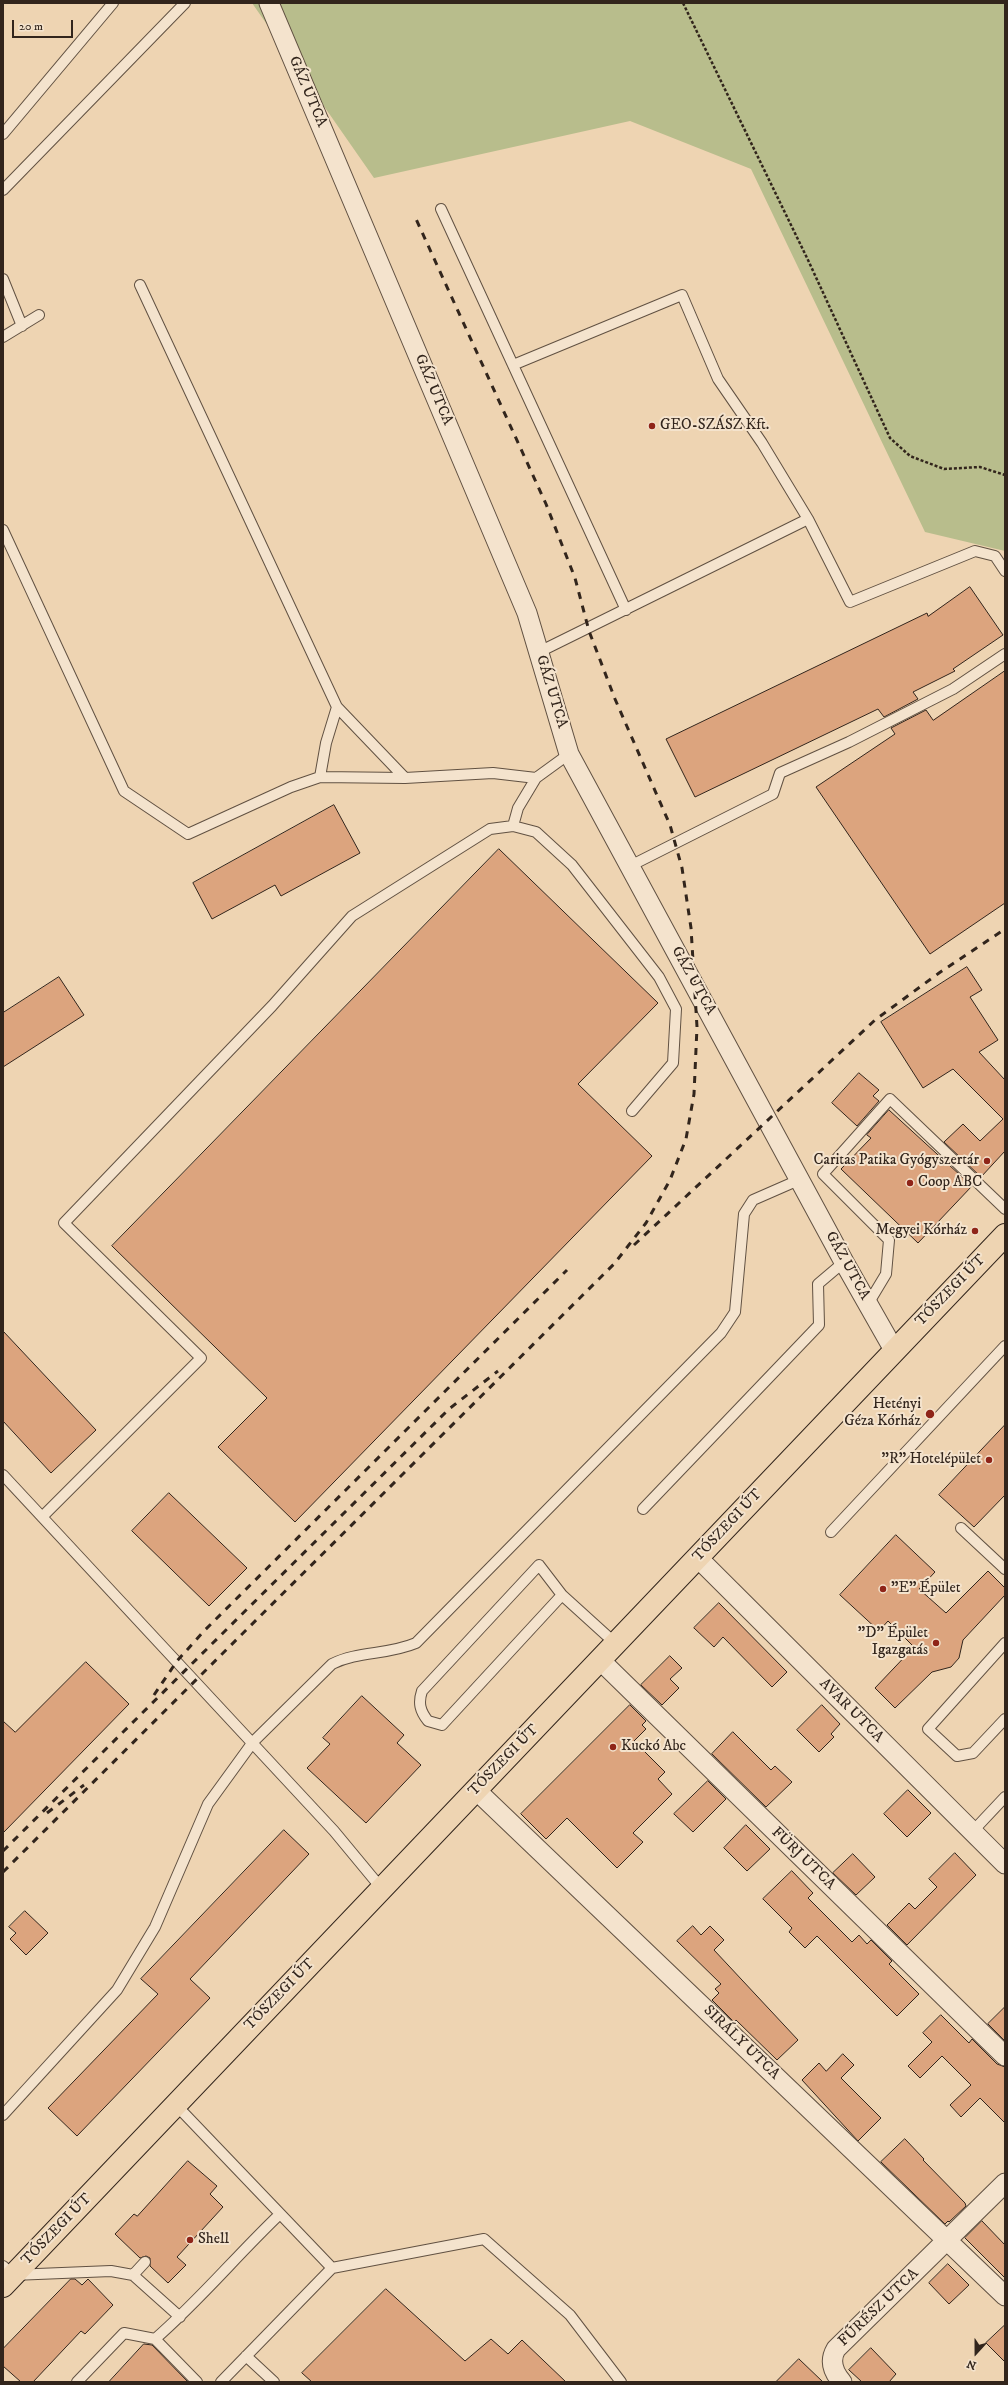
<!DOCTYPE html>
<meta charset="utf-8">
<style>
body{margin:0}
#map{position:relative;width:1008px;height:2385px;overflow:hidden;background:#eed4b2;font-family:"IM FELL DW Pica",serif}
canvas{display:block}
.frame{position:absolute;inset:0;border:4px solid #32251c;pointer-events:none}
.north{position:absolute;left:956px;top:2333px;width:40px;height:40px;-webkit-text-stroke:3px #f4e3cd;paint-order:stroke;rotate:201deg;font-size:11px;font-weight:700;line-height:16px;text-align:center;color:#32251c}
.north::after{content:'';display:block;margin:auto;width:14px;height:18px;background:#32251c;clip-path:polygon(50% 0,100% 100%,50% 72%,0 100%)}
.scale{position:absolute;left:12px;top:20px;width:61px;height:18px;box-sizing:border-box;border:2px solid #32251c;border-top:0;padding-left:5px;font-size:12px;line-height:14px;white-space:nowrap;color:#32251c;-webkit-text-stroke:3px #f4e3cd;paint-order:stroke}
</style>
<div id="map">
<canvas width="1008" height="2385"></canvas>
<div class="frame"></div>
<div class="north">N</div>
<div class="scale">20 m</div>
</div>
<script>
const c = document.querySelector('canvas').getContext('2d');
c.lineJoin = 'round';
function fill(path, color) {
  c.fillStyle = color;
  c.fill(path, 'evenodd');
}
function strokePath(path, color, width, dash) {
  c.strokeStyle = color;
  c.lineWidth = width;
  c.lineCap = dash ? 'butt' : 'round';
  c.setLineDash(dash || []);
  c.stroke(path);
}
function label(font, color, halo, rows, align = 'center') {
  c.font = font + ' "IM FELL DW Pica",serif';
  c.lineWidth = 4;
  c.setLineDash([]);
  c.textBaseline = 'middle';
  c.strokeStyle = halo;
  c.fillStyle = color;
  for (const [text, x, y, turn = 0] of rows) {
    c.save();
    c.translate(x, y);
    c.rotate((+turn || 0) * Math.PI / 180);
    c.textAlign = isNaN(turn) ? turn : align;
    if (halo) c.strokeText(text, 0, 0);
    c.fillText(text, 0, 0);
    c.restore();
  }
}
fill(new Path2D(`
 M252,3H1005V551L925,532L751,169L630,121L374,178Z`), '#b8bd8c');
const building = new Path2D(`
 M970,587L1003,635L953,669L955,671L913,692L918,699L884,717L878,709L695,797L666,739L927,613L928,616Z
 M1005,671V903L930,954L816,787L895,734L891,728L926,710L933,720Z
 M334,805L360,853L281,896L275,885L212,919L193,883Z
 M499,849L658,1003L578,1084L652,1156L295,1522L218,1447L267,1398L112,1246Z
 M967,967L982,990L970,997L998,1040L979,1052L1005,1080V1151L981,1177L944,1142L963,1124L980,1141L1003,1119L953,1069L923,1088L881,1022Z
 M59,977L84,1015L3,1067V1013Z
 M859,1073L879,1090L873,1096L879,1101L857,1126L832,1103Z
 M889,1110L972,1186L918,1243L841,1169L871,1138L867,1135Z
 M3,1331L96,1430L51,1473L3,1421Z
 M1005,1425V1495L974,1527L939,1495Z
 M169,1493L247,1568L209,1606L132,1531Z
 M896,1535L935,1572L919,1589L946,1613L988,1571L1005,1588V1595L963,1640L959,1658L951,1667L932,1672L895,1708L875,1688L914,1647L888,1621L879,1631L840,1595Z
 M719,1603L787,1672L772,1687L723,1637L714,1647L694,1628Z
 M670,1656L682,1668L670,1679L679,1688L662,1705L641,1685Z
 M86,1662L129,1704L3,1833V1721L15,1732Z
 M362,1696L404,1735L397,1743L421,1765L366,1823L307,1768L330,1744L323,1738Z
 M630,1705L646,1721L642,1725L646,1729L634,1741L665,1772L658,1779L672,1794L633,1833L643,1842L617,1868L567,1818L546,1839L521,1814Z
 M822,1705L840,1724L831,1734L834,1737L819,1752L797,1730Z
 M733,1732L771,1770L775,1766L792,1782L766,1807L712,1754Z
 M708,1781L726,1799L693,1832L674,1814Z
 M908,1790L931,1813L907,1837L884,1814Z
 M746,1825L770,1849L747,1871L724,1848Z
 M284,1830L309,1854L190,1979L210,1998L77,2136L48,2108L158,1994L141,1979Z
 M955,1853L976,1875L907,1945L887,1925L909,1903L915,1909L937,1887L929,1879Z
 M853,1854L875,1877L856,1895L833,1873Z
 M792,1871L813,1893L808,1898L852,1942L859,1935L867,1944L871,1940L892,1961L889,1964L919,1994L897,2016L817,1936L805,1948L789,1932L792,1928L763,1899Z
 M25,1911L48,1933L26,1955L10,1939L16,1933L9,1927Z
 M693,1926L701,1935L710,1926L724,1940L714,1950L798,2040L777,2060L736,2020L734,2022L712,2000L719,1993L715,1989L721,1984L677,1941Z
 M1005,2007V2041L988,2024Z
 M941,2015L969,2043L972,2039L997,2064L1005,2067V2123L980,2098L961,2117L950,2105L971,2085L942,2056L920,2078L908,2066L932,2042L923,2033Z
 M843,2054L854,2065L841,2078L881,2118L858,2141L802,2080L819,2063L826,2071Z
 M905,2139L924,2159L923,2160L965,2203L966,2206L949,2222L948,2221L945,2224L881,2162Z
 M188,2161L217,2186L210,2194L223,2207L177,2257L186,2265L168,2283L150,2266V2258L146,2256L140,2258L115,2234L134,2214L137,2216Z
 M982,2221L1005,2245V2278L965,2238Z
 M948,2264L969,2285L949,2304L929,2283Z
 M71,2279H75L82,2285L88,2279L113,2305L85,2334L81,2331L33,2382H21L3,2366V2349Z
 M386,2289L465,2361L491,2339L508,2354L522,2340L566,2382H312L302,2373Z
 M1005,2325V2362L986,2343Z
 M144,2344L152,2345L188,2382H109Z
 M871,2348L896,2374L889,2382H862L849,2370Z
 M799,2359L823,2382H776Z`);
fill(building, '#dca47e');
strokePath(building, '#32251c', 1);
const lane = new Path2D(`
 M3,134L113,3
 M3,190L185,3
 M441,209L626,610
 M3,279L22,326
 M140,285L337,707
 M3,337L39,315
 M513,365L682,295L718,379L762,443L808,519
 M3,530L124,791L188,834L291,787L320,777L405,778L493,773L536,778L569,754
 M539,652L808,519L850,602L975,551L995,556L1005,571
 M320,777L326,743L337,707L405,778
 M513,826L536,832L572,865L659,977L676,1009L673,1063L632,1111
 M630,866L773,794L780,773L849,742L953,689L1005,654
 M868,1304L886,1274L889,1240L823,1174L890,1099L1005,1209
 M3,1475L334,1831L382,1889
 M643,1509L819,1325L818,1284L844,1262
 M42,1517L201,1358L64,1223L272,1006L352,916L490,829L513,826L518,808L536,778
 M961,1528L1005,1569
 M831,1532L1005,1346
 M562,1595L442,1725L428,1721C420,1711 418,1703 422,1691L539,1565L562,1595L616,1644
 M1005,1643L928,1729L957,1756L973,1753L1005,1719
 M973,1831L1005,1797
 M176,2105L332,2268
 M3,2115L117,1990L155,1927L208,1804L253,1742L332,1664C358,1651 388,1655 416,1643L721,1333L735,1312L744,1214L753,1200L801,1179
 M3,2266L13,2275L111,2271L133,2275L180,2317
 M133,2275L145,2262
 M155,2339L197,2382
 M246,2356L274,2382
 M77,2382L124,2333L155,2339C199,2301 237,2255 279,2215
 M221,2382L332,2268L484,2239L570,2315L621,2382`);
const street = new Path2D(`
 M269,3L527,613L569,754L844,1262L894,1350
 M698,1558L1005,1864
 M601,1661L1005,2056
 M476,1790L1005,2296
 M842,2382C833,2372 829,2361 836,2349L1005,2183`);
const primary = new Path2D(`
 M3,2286L1005,1235`);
strokePath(lane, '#615142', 12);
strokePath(street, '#615142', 21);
strokePath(primary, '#32251c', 24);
strokePath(new Path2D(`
 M683,3L808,260L890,438L910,456L944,469L980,467L1005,475`), '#32251c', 2.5, [3, 2]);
strokePath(lane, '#f4e3cd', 10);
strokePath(street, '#f4e3cd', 19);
strokePath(primary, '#eed4b2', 22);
strokePath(new Path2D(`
 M634,1245L875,1020L939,973L1005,929
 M154,1695L177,1661L204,1631L567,1270
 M47,1813L84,1785
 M3,1851L449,1409L498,1371
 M3,1872L614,1264L646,1223L670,1180L686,1139L694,1094L697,1027L691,928L682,868L670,825L615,699L589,631L575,578L546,504L416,219`), '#32251c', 3, [7, 7]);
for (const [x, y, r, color] of [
 [652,426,4,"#8f2418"],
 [987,1161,4,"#8f2418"],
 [910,1183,4,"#8f2418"],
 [975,1231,4,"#8f2418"],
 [930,1414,5,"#8f2418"],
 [989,1460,4,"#8f2418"],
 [883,1589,4,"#8f2418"],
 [936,1643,4,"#8f2418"],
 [613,1747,4,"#8f2418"],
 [190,2240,4,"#8f2418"]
]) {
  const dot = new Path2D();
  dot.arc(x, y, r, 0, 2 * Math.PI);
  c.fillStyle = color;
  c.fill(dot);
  strokePath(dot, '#f4e3cd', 1.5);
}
label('15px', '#32251c', '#f4e3cd', [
 ["GÁZ UTCA",307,92,67],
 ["GÁZ UTCA",433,390,67],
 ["GÁZ UTCA",551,692,73],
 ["GÁZ UTCA",693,981,61],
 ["GÁZ UTCA",847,1266,61],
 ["TÓSZEGI ÚT",951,1291,-46],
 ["TÓSZEGI ÚT",728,1526,-47],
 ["AVAR UTCA",851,1711,45],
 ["TÓSZEGI ÚT",504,1761,-46],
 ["FÜRJ UTCA",803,1859,44],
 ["TÓSZEGI ÚT",280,1995,-46],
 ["SIRÁLY UTCA",741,2043,44],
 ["TÓSZEGI ÚT",57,2230,-46],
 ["FŰRÉSZ UTCA",879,2308,-44]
]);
label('15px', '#32251c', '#f4e3cd', [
 ["GEO-SZÁSZ Kft.",660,426],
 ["Caritas Patika Gyógyszertár",979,1161,"right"],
 ["Coop ABC",918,1183],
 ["Megyei Kórház",967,1231,"right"],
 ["Hetényi",921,1405,"right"],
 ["Géza Kórház",921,1422,"right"],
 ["\"R\" Hotelépület",981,1460,"right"],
 ["\"E\" Épület",891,1589],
 ["\"D\" Épület",928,1634,"right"],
 ["Igazgatás",928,1651,"right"],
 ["Kuckó Abc",621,1747],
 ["Shell",198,2240]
], 'left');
</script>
